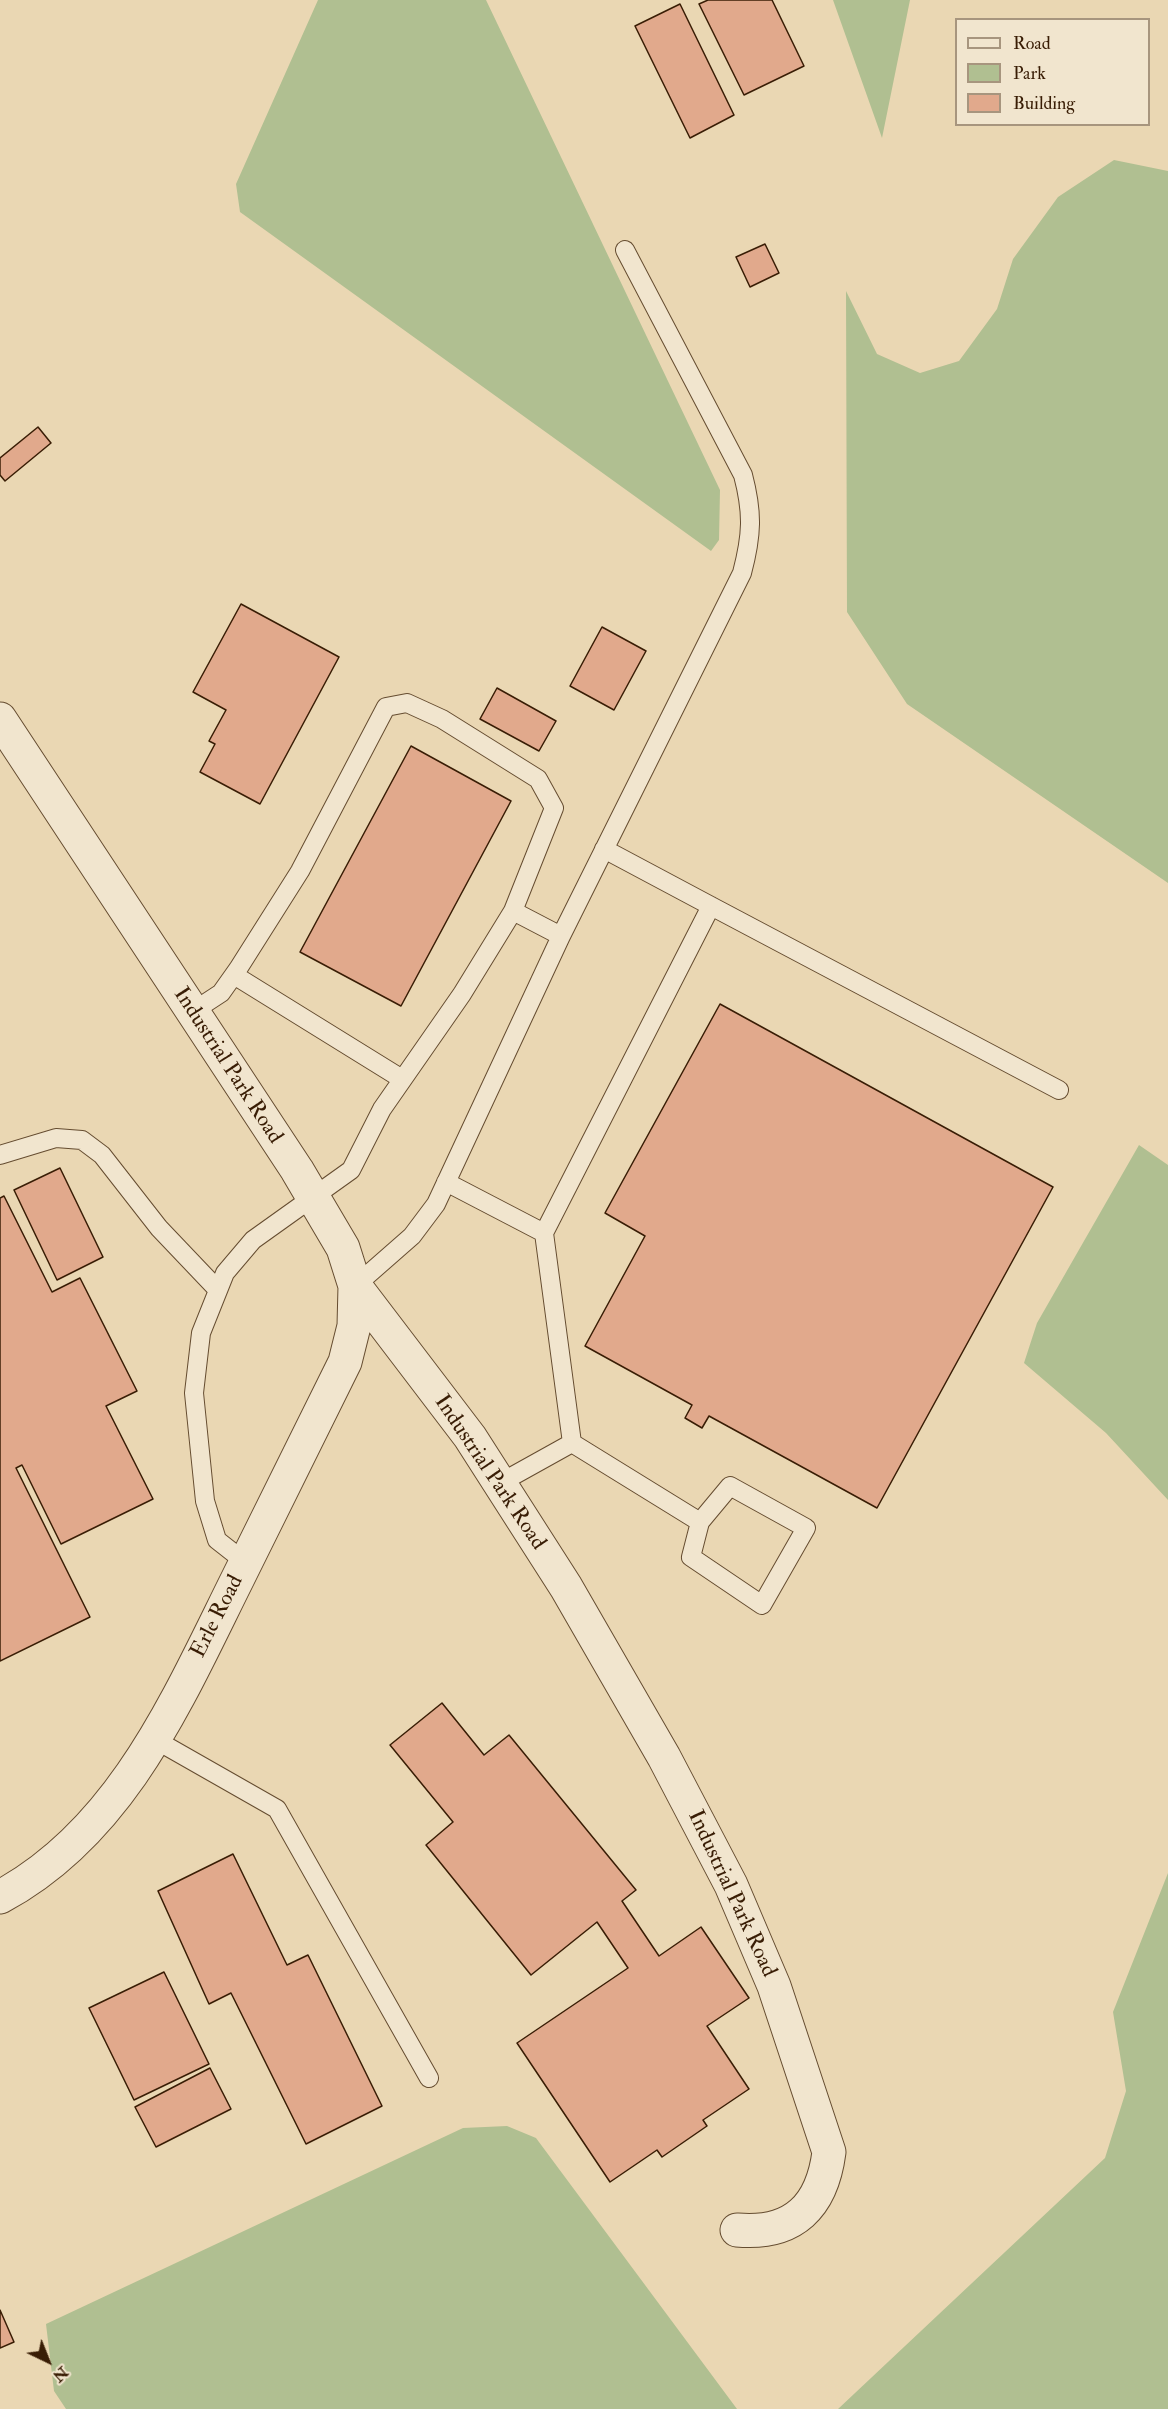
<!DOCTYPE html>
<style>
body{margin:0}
#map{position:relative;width:1168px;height:2409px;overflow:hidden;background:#ead7b3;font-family:"IM FELL Double Pica",serif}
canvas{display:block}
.legend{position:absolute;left:955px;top:18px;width:195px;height:108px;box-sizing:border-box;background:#f1e5ce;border:2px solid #a7957e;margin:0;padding:8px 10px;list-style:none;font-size:18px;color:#391d05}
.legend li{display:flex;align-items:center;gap:12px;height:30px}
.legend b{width:30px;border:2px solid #a7957e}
.north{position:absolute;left:18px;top:2331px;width:60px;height:60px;-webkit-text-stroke:4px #f1e5ce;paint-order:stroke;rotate:137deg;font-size:16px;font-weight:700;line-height:24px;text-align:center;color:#391d05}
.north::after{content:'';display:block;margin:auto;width:21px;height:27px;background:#391d05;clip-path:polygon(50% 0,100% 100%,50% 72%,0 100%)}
</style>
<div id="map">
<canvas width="1168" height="2409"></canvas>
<ul class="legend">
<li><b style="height:8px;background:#f1e5ce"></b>Road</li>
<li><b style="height:16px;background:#b0bf91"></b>Park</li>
<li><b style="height:16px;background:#e1a98c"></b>Building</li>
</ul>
<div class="north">N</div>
</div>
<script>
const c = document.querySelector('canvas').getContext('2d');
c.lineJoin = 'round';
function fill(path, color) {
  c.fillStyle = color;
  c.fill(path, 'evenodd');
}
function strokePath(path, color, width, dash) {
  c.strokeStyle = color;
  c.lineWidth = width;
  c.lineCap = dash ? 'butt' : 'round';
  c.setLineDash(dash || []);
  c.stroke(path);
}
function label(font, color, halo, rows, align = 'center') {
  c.font = font + ' "IM FELL Double Pica",serif';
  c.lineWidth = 4.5;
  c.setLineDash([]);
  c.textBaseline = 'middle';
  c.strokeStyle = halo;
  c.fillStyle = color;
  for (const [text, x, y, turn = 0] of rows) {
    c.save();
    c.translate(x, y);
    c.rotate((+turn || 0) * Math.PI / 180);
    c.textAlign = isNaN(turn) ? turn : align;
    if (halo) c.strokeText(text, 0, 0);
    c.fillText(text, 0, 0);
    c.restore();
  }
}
fill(new Path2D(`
 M318,0H486L720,490L719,540L711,551L240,212L236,184Z
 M833,0H910L882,138Z
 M1114,160L1168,171V883L907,704L847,612L846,291L877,354L920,373L959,361L997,309L1013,259L1058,197Z
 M1139,1145L1168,1165V1500L1106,1433L1024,1363L1037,1323Z
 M1168,1873V2409H838L1105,2158L1126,2091L1113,2012Z
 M507,2126L536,2138L737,2409H66L54,2391L46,2324L463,2128Z`), '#b0bf91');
const building = new Path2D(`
 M708,0H772L804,66L744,95L699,4Z
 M680,4L734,115L690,138L635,26Z
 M765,244L779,273L750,287L736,257Z
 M38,427L51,443L5,481L0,475V458Z
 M241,604L339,657L260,804L200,772L215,744L209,741L226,710L193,692Z
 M602,627L646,651L614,710L570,686Z
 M497,688L556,721L539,751L480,719Z
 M411,746L511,801L401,1006L300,952Z
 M720,1004L1053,1187L877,1508L709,1416L702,1428L685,1418L692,1405L585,1346L645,1236L605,1213Z
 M60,1168L103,1257L57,1280L14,1190Z
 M4,1196L52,1292L80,1278L137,1391L106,1406L153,1499L61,1544L22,1465L16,1468L90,1617L0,1661V1198Z
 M442,1703L484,1755L509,1735L636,1890L622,1901L659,1956L701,1927L749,1998L707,2026L749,2089L703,2120L707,2126L662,2157L657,2150L610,2182L517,2043L628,1968L597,1922L531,1975L426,1845L453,1822L390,1745Z
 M233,1854L287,1965L308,1955L382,2106L306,2144L231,1993L209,2004L158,1891Z
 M164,1972L209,2064L134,2100L89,2008Z
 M210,2068L231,2109L156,2147L135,2107Z
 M0,2310L14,2342L0,2348Z`);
fill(building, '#e1a98c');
strokePath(building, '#391d05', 1.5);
const service = new Path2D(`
 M604,849L711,906
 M513,911L561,936
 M234,975L402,1079
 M192,1012L221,993L238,969L300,871L386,707L407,703L442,719L538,779L554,808L513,911L462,994L382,1109L351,1170L253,1240L225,1273L201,1333L194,1393L205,1501L217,1540L245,1562
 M0,1155L56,1138L82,1140L102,1155L159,1228L218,1290
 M446,1182L544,1233L572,1443L500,1483
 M544,1233L711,906L1059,1090
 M355,1286L412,1236L436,1204L561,936L742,573C752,535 753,513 743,475L625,250
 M572,1443L700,1522L691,1557L762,1605L806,1528L730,1486L700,1522
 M154,1739L277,1809L429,2078`);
const minor = new Path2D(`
 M0,719L297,1170L343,1248L355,1286L470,1437L566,1587L664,1757L731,1885L774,1986L829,2152C822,2206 794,2235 737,2230
 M0,1897C123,1831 179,1696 238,1578C273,1506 309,1434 345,1362L354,1326L355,1286`);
strokePath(service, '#654c30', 20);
strokePath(minor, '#654c30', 35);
strokePath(service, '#f1e5ce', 18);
strokePath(minor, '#f1e5ce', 33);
label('22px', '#391d05', '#f1e5ce', [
 ["Industrial Park Road",227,1066,57],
 ["Industrial Park Road",489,1473,56],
 ["Erle Road",218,1617,-63],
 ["Industrial Park Road",731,1894,65]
]);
</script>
